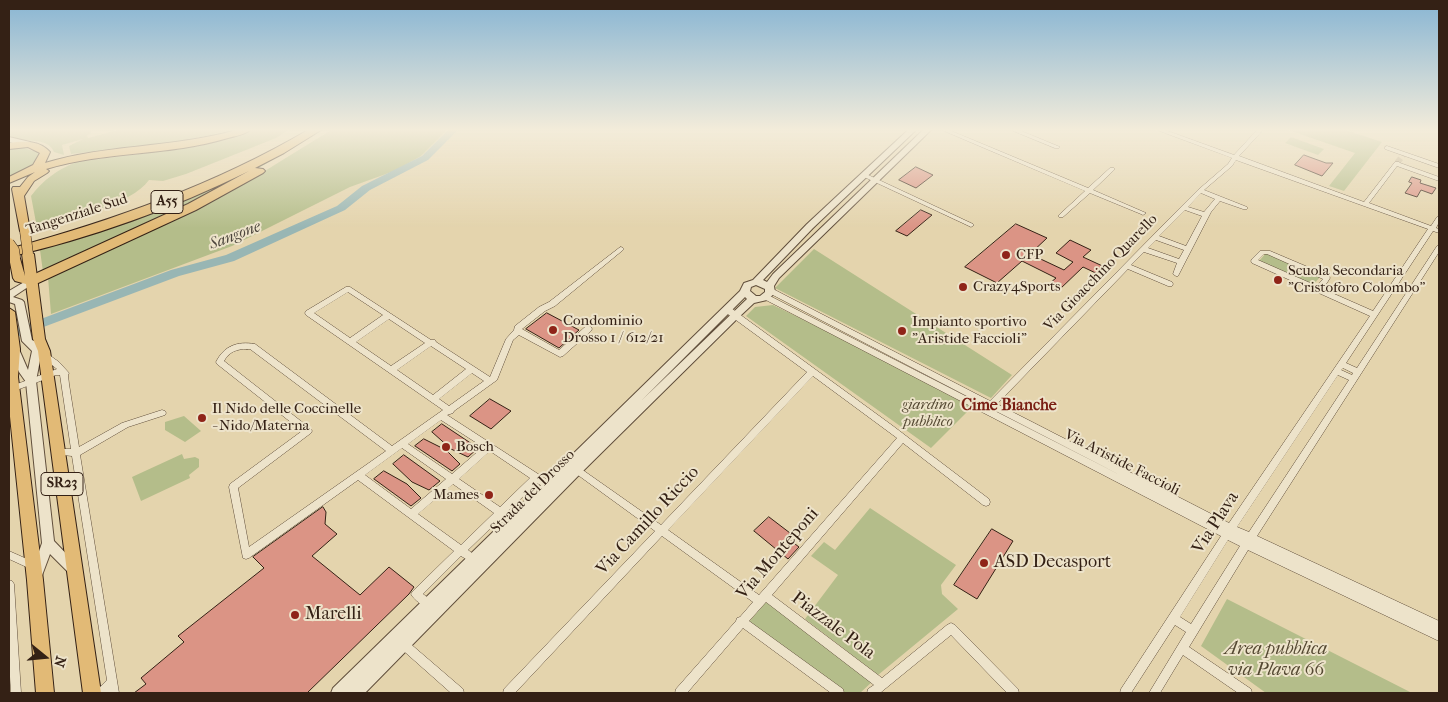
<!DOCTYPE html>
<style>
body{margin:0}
#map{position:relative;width:1448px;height:702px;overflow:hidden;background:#e4d4ad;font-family:"IM FELL French Canon",serif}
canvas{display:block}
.frame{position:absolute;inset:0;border:10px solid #342115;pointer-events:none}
.north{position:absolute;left:20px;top:632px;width:50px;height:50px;-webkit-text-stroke:4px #ede3ca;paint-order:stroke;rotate:107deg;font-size:14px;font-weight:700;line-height:20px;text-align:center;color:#342115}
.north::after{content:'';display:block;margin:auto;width:18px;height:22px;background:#342115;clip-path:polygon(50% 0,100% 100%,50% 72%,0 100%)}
</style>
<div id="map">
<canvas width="1448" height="702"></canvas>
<div class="frame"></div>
<div class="north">N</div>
</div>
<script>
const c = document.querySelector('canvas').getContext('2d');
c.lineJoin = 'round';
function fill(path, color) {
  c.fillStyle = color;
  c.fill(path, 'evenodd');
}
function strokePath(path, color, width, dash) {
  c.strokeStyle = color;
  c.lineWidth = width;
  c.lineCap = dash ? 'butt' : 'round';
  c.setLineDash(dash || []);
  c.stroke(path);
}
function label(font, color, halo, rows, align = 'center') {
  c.font = font + ' "IM FELL French Canon",serif';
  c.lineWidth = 4;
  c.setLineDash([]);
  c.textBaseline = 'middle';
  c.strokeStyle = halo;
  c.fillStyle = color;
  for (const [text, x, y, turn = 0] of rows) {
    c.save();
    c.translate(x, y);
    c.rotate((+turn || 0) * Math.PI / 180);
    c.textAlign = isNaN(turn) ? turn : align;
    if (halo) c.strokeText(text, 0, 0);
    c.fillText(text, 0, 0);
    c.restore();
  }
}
fill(new Path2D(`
 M9,130H90L91,134L87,135L88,138L117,130H234L173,143L71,154L69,146L83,139L62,145L64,155L54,152C47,135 22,145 9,135Z
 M252,130H289L276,138L186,174L163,181L149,180C132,205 66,219 37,228L31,196C43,180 58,169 77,162L200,146Z
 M331,130H447L421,156L397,170L350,187L232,246L51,314L48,277L202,206L247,182Z
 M1288,130H1346L1382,142L1344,191L1329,186L1355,153Z
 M1291,137L1324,149L1318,155L1285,143Z
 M24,148L37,152L39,156C33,167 20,173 9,176V149Z
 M276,158L214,194L43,272L40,250L174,205Z
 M814,249L1012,375L991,398L775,288Z
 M1266,253L1320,277L1313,285L1259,261Z
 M773,305L849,342L972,407L931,448L746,316L755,307Z
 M184,416L201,431L185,442L165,430V422Z
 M182,454L184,459L195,457L199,459V467L189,475L190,478L141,501L132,477Z
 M870,508L956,565L941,585L942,594L958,609L878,675L805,619L838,575L811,556L824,542L835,550Z
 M1227,599L1412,693H1266L1201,646Z
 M766,602L873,681L860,693H842L814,675L748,623Z`), '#b4bd8a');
fill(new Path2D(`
 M448,130H458L428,160L370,190L345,210L234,261L179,276L9,340V331L171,270L226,255L337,206L362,186L422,156Z`), '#98b6b4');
const building = new Path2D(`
 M1304,155L1326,163H1333L1322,176L1295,165Z
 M916,167L933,175L916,188L899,180Z
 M1412,177L1421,180L1420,183L1436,188L1432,194L1421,190L1417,197L1405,193L1412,183L1409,182Z
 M921,210L932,215L907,236L896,231Z
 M1016,224L1047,238L1030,254L1064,270L1073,262L1056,253L1070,240L1091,250L1083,257L1109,269L1102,276L1083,267L1060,289L1050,283L1056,278L1022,261L997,283L965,267Z
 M547,313L579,330L559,348L526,329Z
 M490,399L511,411L491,429L470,416Z
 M442,424L478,448L468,457L451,449L432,432Z
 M424,439L446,450L460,464L452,471L415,446Z
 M404,455L440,481L429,490L412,482L393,464Z
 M384,471L407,484L421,498L411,506L374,479Z
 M323,507L326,512L325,524L337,534L312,556L360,595L389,567L414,587L409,594L307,693H134L146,684L141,678L184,642L178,636L264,568L253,557Z
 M769,517L790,533L786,537L799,547L788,559L754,531Z
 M992,529L1013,541L977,599L954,585Z`);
fill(building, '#db9485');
strokePath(building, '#342115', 1);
strokePath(new Path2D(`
 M1397,163L1403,155`), '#c1b08f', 6, [6, 3]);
const minor = new Path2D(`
 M942,130H949L1088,188L1110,168H1114V170L1093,190L1146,213L1143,215L1141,214L1090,193L1063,217H1059V215L1085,191Z
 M1011,130H1019L1060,147L1059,148H1055Z
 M1157,130H1165L1234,155L1257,130H1263L1239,156L1364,202L1395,162H1399L1400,163L1439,177V181L1397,166L1369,203L1431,226L1437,217L1439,216V222L1436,228L1439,229V233L1433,231L1346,363L1357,368L1437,246L1439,245V252L1257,536L1439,621V631L1438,630L1439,631V641L1248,550L1189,647L1251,689L1252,693H1238L1183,655L1160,693H1149L1186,632L1175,625L1131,693H1120L1121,689L1221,536L764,299L762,297L764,295H768L985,406H986L769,293L768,291L771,289H773L990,401L1182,206L1198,190L1228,164L1232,158ZM1236,160L1428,229L1373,311L1323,289L1330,278L1329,276L1270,251H1260L1252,259L1251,261L1252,263L1370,316L1229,523L997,404L1128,269L1168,286H1172L1173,284L1172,282L1131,265L1144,252L1177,263L1173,274L1176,276H1178L1211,212L1220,201L1243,209H1247V207L1204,190L1232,166ZM1201,193L1215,199L1204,212L1188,207ZM1185,210L1202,216L1186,246L1159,236ZM1156,240L1184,250L1179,259L1148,248ZM1264,254H1267L1323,279L1317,286L1258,260ZM1343,368L1353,373L1352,375L1341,370ZM1338,375L1349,380L1249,532L1237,527ZM991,409H992L1124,477ZM1228,540L1240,546L1191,624L1180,617Z
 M1387,146L1439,164V168L1385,149V147Z
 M864,173L973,224L974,225L971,227L969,226L862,176L861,175Z
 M621,247L623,248L624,249L623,250L555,306L545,311L522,329L559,350L585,327H591L592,329L591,331L563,356L560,357L519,335L513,340L497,380L454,411L453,413L447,415L552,483L553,486L552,489L549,490L537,483L507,512L516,518L518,521L516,524C510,526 506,521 501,518L468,550L477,557L479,560L477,563L474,564L461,556L423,594L432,601L434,604L432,607L429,609C423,606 414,600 411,594L413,591L454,551L358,480L249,558L246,559L243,558L229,487L230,484L302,431L217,364L216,362C224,346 237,341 255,344L392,446L443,410L306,315L305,313L306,311L346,287H350L431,340H435L436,342L490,377L506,339L514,330L515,326L539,307L549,302L619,248ZM348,292L383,315L350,338L314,313ZM389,319L425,343L391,366L356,342ZM431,346L466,369L433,395L397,370ZM247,349H250L386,451L249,547L238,488L311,433L312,431L311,429L224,361C229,352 236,349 247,349ZM472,373L484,381L449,406L439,399ZM441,420L483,447L452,474L408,444ZM402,448L446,479L411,509L365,475ZM490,451L530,478L500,507L459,479ZM453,484L494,513L461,545L418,514Z
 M725,308H731L893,426L989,499L990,502L989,505L986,506L983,505L903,443L772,595L882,678L947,625L951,623L955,625L1018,689L1019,693H1007L951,635L880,693H867L868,689L874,685L766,602L749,621L843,689L844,693H831L743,628L687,693H675L676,689L736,621L737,618L740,617L753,602L662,536L515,693H503L504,689L655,531L571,470L570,468L571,466L574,464L577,466L661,525L807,372L725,312L724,310ZM813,376L897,438L759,595L668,530Z
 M45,352L59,362L69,373L68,375L69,384L79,447L122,423L162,410L165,411L166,413L165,415L128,427L80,455L119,693H97L98,689L107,680L72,456L54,454L53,452L54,450L57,449H71L60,375H56L9,393V387L57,369L42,357L41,355Z
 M9,551L36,563L38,566L36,569L33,570L9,559Z
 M9,580L12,581L14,584L21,693H11L9,660Z
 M402,638L406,640L463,689L464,693H451L398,646L397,643L398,640Z`);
const tertiary = new Path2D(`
 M908,130H916L813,228L763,280L767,282L773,274L923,130H931L779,278L774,286L775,293L767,300L754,303L738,318L581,473L365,693H331L333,688L740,291L744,283L753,280L807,224ZM756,285L765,289V292L760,296H756L750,291L751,287ZM745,297L747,299L642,400Z
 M31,278L34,279L36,281L34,283L13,297L22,300L24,302L32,340L34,341L36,337L39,336L44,339L36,381L54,541L78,566L80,570L78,574L74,576L70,574L50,554L41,578L37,580L33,578L31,574L42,543L26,382L19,372L9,350L10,347H18L28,370L32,351L22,341L15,304L9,302V291Z`);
const secondary = new Path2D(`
 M9,137L30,142L31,144L27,147L9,142Z`);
const primary = new Path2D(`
 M236,130H250C244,135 235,136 228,138C169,156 106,151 46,169L49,171L47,173L34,181L24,196L30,231L25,234L20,231L12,189L13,187H20L28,177L35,172L9,183V177L33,165L40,153L28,147L9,149V143C24,141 39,140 50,152L45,163C107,144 174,148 236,130Z
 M28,250L34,254L45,339L50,351L101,693H83L38,351L33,339L26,284L15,281L13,278L9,257L15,253L19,255L25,276L22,254Z
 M9,308L15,312L20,349L18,377L43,580L54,693H36L27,580L9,407Z`);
const motorway = new Path2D(`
 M308,130H321L284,153L255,168L263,169L265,171L263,173L196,210L36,284H26L24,281L26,278L188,204L249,171C174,208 91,238 9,257V249C114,220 214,185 308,130Z`);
strokePath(minor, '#604e3b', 1);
strokePath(tertiary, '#604e3b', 2);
strokePath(secondary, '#342115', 2);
strokePath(primary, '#342115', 2);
strokePath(motorway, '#342115', 2);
fill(minor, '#ede3ca');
fill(tertiary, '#ede3ca');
fill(secondary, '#ede3ca');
fill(primary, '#e2ba76');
fill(motorway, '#e2ba76');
const primaryBridge = new Path2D(`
 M25,231L28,254
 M9,243L14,250L15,257`);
strokePath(primaryBridge, '#342115', 11, []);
strokePath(primaryBridge, '#e2ba76', 10);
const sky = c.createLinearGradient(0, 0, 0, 228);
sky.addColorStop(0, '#88b5d3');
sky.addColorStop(0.57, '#f3ecda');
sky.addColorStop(1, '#f3ecda00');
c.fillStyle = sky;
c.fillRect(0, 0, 1448, 228);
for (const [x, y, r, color] of [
 [1006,255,5,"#8f2418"],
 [1278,280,5,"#8f2418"],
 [963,287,5,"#8f2418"],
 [553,330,5,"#8f2418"],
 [902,331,5,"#8f2418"],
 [202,418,5,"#8f2418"],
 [446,447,5,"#8f2418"],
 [489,495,5,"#8f2418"],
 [984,563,5,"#8f2418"],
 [295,615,5,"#8f2418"]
]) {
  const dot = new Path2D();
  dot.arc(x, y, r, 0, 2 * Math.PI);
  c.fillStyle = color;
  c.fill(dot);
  strokePath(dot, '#ede3ca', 2);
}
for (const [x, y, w] of [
 [167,202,32],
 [62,484,42]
]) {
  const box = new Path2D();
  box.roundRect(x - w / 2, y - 11.5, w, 23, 4);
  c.fillStyle = '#ede3ca';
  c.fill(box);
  strokePath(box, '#342115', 1);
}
label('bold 14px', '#342115', null, [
 ["A55",167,202],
 ["SR23",62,484]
]);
label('15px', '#342115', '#ede3ca', [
 ["Tangenziale Sud",77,215,-18],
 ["Via Gioacchino Quarello",1101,273,-46],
 ["Via Aristide Faccioli",1122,463,27],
 ["Strada del Drosso",533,492,-45]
]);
label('15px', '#342115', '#ede3ca', [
 ["CFP",1016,255],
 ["Scuola Secondaria",1288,271],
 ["\"Cristoforo Colombo\"",1288,288],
 ["Crazy4Sports",973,287],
 ["Condominio",563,321],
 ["Drosso 1 / 612/21",563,338],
 ["Impianto sportivo",912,322],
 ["\"Aristide Faccioli\"",912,339],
 ["Il Nido delle Coccinelle",212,409],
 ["- Nido/Materna",212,426],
 ["Bosch",456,447],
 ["Mames",479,495,"right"]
], 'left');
label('italic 15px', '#544832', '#ede3ca', [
 ["giardino",928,405],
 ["pubblico",928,422]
]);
label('italic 16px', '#4d463d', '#ede3ca', [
 ["Sangone",235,236,-21]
]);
label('bold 16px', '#7a1f14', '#ede3ca', [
 ["Cime Bianche",1009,406]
]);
label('18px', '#342115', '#ede3ca', [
 ["Via Camillo Riccio",648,521,-47],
 ["Via Plava",1216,523,-57],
 ["Via Monteponi",778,554,-49],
 ["Piazzale Pola",833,626,37]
]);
label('18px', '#342115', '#ede3ca', [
 ["ASD Decasport",994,563],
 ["Marelli",305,615]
], 'left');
label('italic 18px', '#544832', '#ede3ca', [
 ["Area pubblica",1276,650],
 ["via Plava 66",1276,671]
]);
</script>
